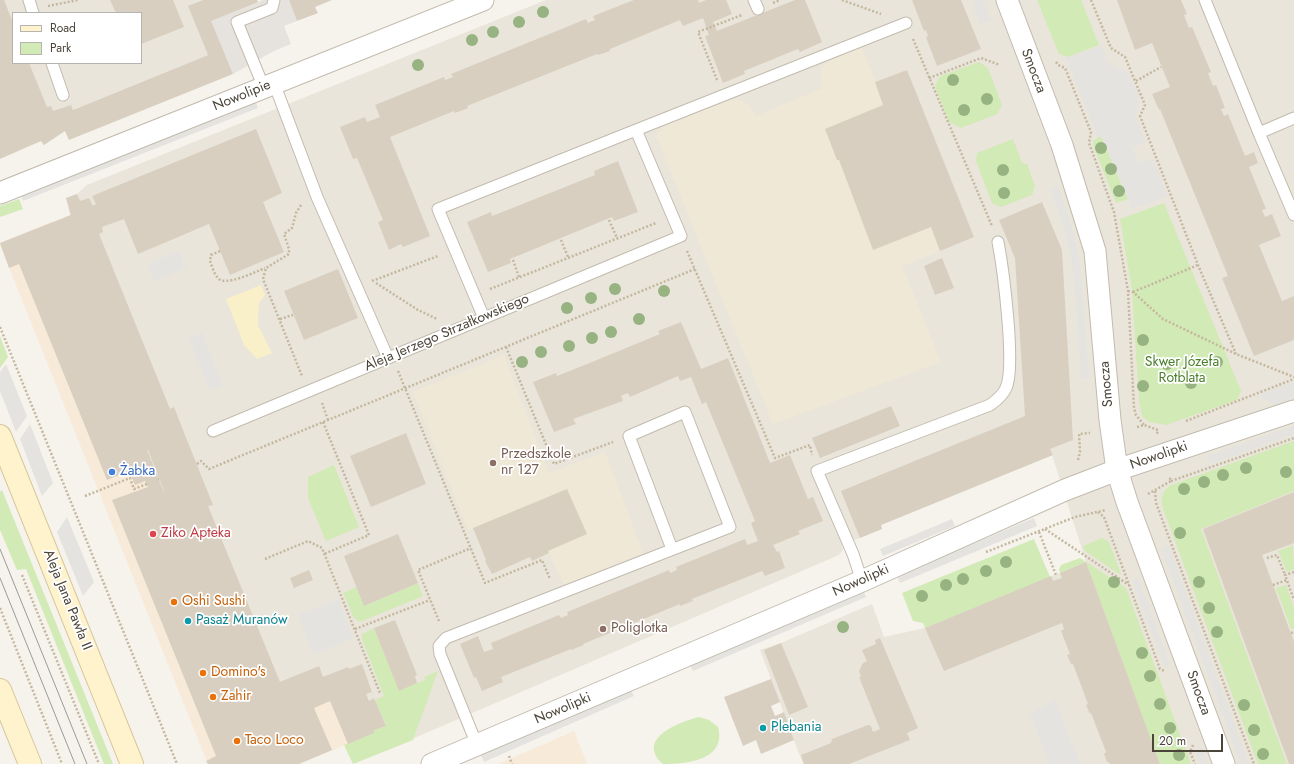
<!DOCTYPE html>
<meta charset="utf-8">
<style>
body{margin:0}
#map{position:relative;width:1294px;height:764px;overflow:hidden;background:#f6f3ec;font-family:Jost,sans-serif}
canvas{display:block}
.legend{position:absolute;left:12px;top:12px;width:130px;height:52px;box-sizing:border-box;background:#fff;border:1px solid #b7b4b0;margin:0;padding:5px 7px;list-style:none;font-size:12px;color:#4b4439}
.legend li{display:flex;align-items:center;gap:8px;height:20px}
.legend b{width:20px;border:1px solid #b7b4b0}
.scale{position:absolute;left:1152px;top:734px;width:71px;height:18px;box-sizing:border-box;border:2px solid #4b4439;border-top:0;padding-left:5px;font-size:12px;line-height:14px;white-space:nowrap;color:#4b4439;-webkit-text-stroke:3px #fff;paint-order:stroke}
</style>
<div id="map">
<canvas width="1294" height="764"></canvas>
<ul class="legend">
<li><b style="height:5px;background:#fff3cd"></b>Road</li>
<li><b style="height:11px;background:#d2eab5"></b>Park</li>
</ul>
<div class="scale">20 m</div>
</div>
<script>
const c = document.querySelector('canvas').getContext('2d');
c.lineJoin = 'round';
function fill(path, color) {
  c.fillStyle = color;
  c.fill(path, 'evenodd');
}
function strokePath(path, color, width, dash) {
  c.strokeStyle = color;
  c.lineWidth = width;
  c.lineCap = dash ? 'butt' : 'round';
  c.setLineDash(dash || []);
  c.stroke(path);
}
function label(font, color, halo, rows, align = 'center') {
  c.font = font + ' Jost,sans-serif';
  c.lineWidth = 3.5;
  c.setLineDash([]);
  c.textBaseline = 'middle';
  c.strokeStyle = halo;
  c.fillStyle = color;
  for (const [text, x, y, turn = 0] of rows) {
    c.save();
    c.translate(x, y);
    c.rotate((+turn || 0) * Math.PI / 180);
    c.textAlign = isNaN(turn) ? turn : align;
    if (halo) c.strokeText(text, 0, 0);
    c.fillText(text, 0, 0);
    c.restore();
  }
}
fill(new Path2D(`
 M0,0H203L188,6L208,55L73,110L62,132L44,145L40,141L24,148ZM13,13H141V63H13Z
 M546,0H1294V764H803L760,650L781,643L872,604L884,637L925,628L1086,562L1052,455L881,525L882,529L842,545L843,550L839,555L412,739L348,744L274,725L245,694L54,222L70,215L66,198L77,194L87,185Z`), '#eae5da');
fill(new Path2D(`
 M53,221L182,537L274,725L330,701L348,744L299,764H208L0,245V243Z
 M574,731L587,764H498L510,759Z`), '#f7ead8');
fill(new Path2D(`
 M203,0H257L258,2L263,0H289L297,21L284,26L291,44L272,52L233,74L222,49L208,55L188,6Z`), '#e6e2dd');
fill(new Path2D(`
 M861,46L876,82L907,70L974,237L902,266L941,362L773,424L656,136L660,129L669,124L729,100H741L749,105L756,116L823,88L820,78L822,67L836,55Z
 M504,355L549,473L605,452L643,553L564,585L549,553L532,561L530,557L492,574L485,561L486,560L473,528L468,530L413,392Z`), '#efe8d6');
fill(new Path2D(`
 M1037,0H1081L1099,45L1068,57L1059,54Z
 M979,62L988,68L1002,105L997,114L961,128L949,122L935,86L940,76Z
 M1101,136L1128,199L1116,203L1093,145V141Z
 M1013,139L1022,163L1027,164L1035,186L1032,195L1001,207L992,203L976,161L977,153Z
 M19,199L23,209L0,217V206Z
 M1164,203L1241,391L1237,400L1166,425L1149,422L1142,416L1139,401L1132,290L1120,219Z
 M0,336L8,357L0,368Z
 M1294,441V491L1201,529L1287,764H1258L1163,509C1160,498 1162,491 1171,485Z
 M334,465L359,527L326,541L308,498V477Z
 M2,490L113,764H104L26,569L17,570L0,530V492Z
 M1102,538L1109,542L1121,574H1119L1085,551L1083,546Z
 M1034,539L1050,577L925,628L923,623L913,621L902,593Z
 M1293,545L1294,569L1287,572L1278,551Z
 M1080,558L1126,588L1191,764H1160L1086,562L1060,573L1059,569L1061,565Z
 M418,583L423,596L360,622L354,618L343,593L357,587L364,606Z
 M1286,585L1294,608V628L1291,629L1276,588Z
 M374,628L399,690L425,680L424,677L438,671L413,740L353,764L344,745L374,733V730L386,725L375,700L384,696L362,639V634Z
 M699,717L709,720L718,727C727,760 687,764 663,764C635,739 679,722 699,717Z`), '#d2eab5');
fill(new Path2D(`
 M261,285L265,295L259,303L258,325L272,353L257,359L244,345L226,299Z`), '#f9efc9');
fill(new Path2D(`
 M974,0H983L991,21L980,25L973,6L976,4Z
 M1101,46L1107,62L1129,73L1140,97L1136,116L1146,142L1132,148L1139,163L1153,158L1168,196L1132,209L1101,136L1098,138L1066,58Z
 M255,100L258,108L23,201L20,193Z
 M1057,185L1071,224L1080,264L1089,378H1081L1074,278L1071,257L1062,221L1050,188Z
 M179,251L186,268L154,281L147,264Z
 M202,333L223,386L210,391L189,338Z
 M6,364L27,416L16,432L0,391V372Z
 M1294,382V398L1274,405L1258,395Z
 M30,424L53,483L42,496L20,439Z
 M1294,426V434L1210,464L1207,456Z
 M67,517L94,582L83,596L57,532Z
 M1034,518L1037,526L900,583L897,576Z
 M952,519L955,526L883,556L880,549Z
 M1169,546L1249,764H1241L1161,548Z
 M1138,578L1170,664L1164,667L1132,581Z
 M863,590L866,597L693,671L689,663Z
 M338,599L354,638L313,655L298,615Z
 M630,689L634,696L484,762L480,753Z
 M1055,700L1080,764H1050L1030,714Z
 M1202,748L1207,764H1200L1195,750Z`), '#e5e3e0');
fill(new Path2D(`
 M0,0H4L13,23V63H29L47,107L51,106L53,111L71,105L73,110L208,55L188,6L203,0H257L258,2L211,21L233,74L69,140L65,131L44,145L41,141L0,159Z
 M110,0H173L184,27L141,44V13H116Z
 M289,0H332L315,7L318,13L297,21Z
 M634,0H698L699,3L706,0H726L732,14L713,22L717,31L795,0H805L822,42L800,52L798,49L744,71L745,74L723,83L705,36L709,35L703,18L683,26L680,20L610,49V51L598,55L597,54L467,106L468,108L455,113L454,111L390,137L430,236L403,247L401,244L389,250L378,222L383,220L357,158L353,159L340,127L365,117L367,122L380,117L375,105L444,77L445,80L453,77L451,74L586,19L588,23L592,21L595,20L593,16Z
 M912,0H961L981,49L937,66L926,37L928,36L926,30L924,31Z
 M1117,0H1181L1187,14L1184,15L1189,28L1192,27L1211,72L1208,73L1213,86L1216,85L1225,108L1221,109L1224,116L1228,114L1245,156L1254,152L1258,163L1249,167L1266,209L1262,210L1265,217L1272,214L1281,236L1259,245L1282,301L1294,296V340L1254,356L1222,278L1228,276L1160,109L1159,110L1152,94L1170,87L1152,43L1135,50Z
 M907,70L974,237L940,251L931,227L873,250L839,160H837L825,129L883,105L875,82Z
 M256,129L282,193L263,202L284,252L230,275L209,224L138,254L124,219L102,227L103,232L99,234L170,409L174,407L185,435L213,505L208,506L280,682L319,666L323,677L348,667L349,669L362,664L372,692L366,694L369,701L374,698L386,726L374,730V733L348,744L330,701L314,708L332,750L299,764H208L206,761L216,756L112,500L148,487L145,481L135,485L129,471L107,480L19,264L9,268L0,243L71,215L66,198L77,194L80,201L89,198L93,206L96,204L92,196ZM147,450H148L165,493L164,492Z
 M618,161L638,212L614,221L612,217L510,259L511,263L488,272L467,222L491,212L492,216L530,201L595,175L594,171Z
 M1042,202L1062,250L1073,440L1050,449L1053,455L881,525L882,529L860,538L841,491L1025,416L1015,258L999,220Z
 M942,258L954,288L935,295L924,266Z
 M338,269L358,318L304,340L284,291Z
 M681,322L701,369L728,358L770,463L790,455L808,499L813,497L823,521L798,531L800,534L773,545L777,552L779,551L785,568L765,576L762,571L692,599L693,601L680,606V604L583,644L584,645L571,650V649L501,677L503,682L482,691L476,677L474,678L460,644L478,636L484,652L493,649L491,643L559,615L561,618L568,615L567,612L669,570L670,573L677,570L676,567L745,539L747,545L758,541L751,523L755,521L706,402L702,404L691,377L680,381L678,376L630,397L628,393L621,396L623,401L573,419L576,424L554,432L533,382L556,373L557,376L597,360L660,334L658,331Z
 M891,406L900,426L820,458L812,438Z
 M406,433L426,484L371,507L350,456Z
 M567,489L587,534L548,551L549,553L532,561L530,557L492,574L485,561L486,560L473,528Z
 M1294,492V543L1262,555L1294,642V764H1289L1203,529Z
 M398,534L418,583L364,606L344,556Z
 M1086,562L1160,764H1110L1109,762H1107L1104,754L1106,752L1091,713L1090,714L1086,705L1088,704L1073,664H1071L1067,655L1070,654L1061,631L1064,629L1062,623L944,671L925,628L1051,576L1053,581L1062,578L1060,573Z
 M309,570L313,580L294,588L290,578Z
 M395,620L417,675L415,676L417,683L399,691L374,628Z
 M880,638L918,728L907,733L910,740L849,764H804L801,755L831,743L832,739L868,725L871,726L873,732L880,729L859,677H861L859,671L863,663L867,661L862,650L876,644L875,640Z
 M781,643L808,707L789,715L764,650Z
 M771,679L780,702L771,706L775,716L784,712L794,740L761,754L756,740L743,746L724,697Z`), '#d8cfc1');
const lane = new Path2D(`
 M29,0L33,13
 M754,0L758,9
 M1205,0L1259,133
 M52,63L63,95
 M274,83L317,197L388,358
 M264,88L237,22L272,8L274,0
 M1294,118L1259,133L1294,215
 M636,130L906,23
 M213,431L681,236L636,130L438,209L484,318
 M862,581L853,554L817,471L990,405C997,400 1003,395 1006,388C1016,366 1003,268 998,242
 M477,745L440,654L439,646L446,638L730,527L685,412L629,436L672,549`);
const street = new Path2D(`
 M1007,0L1062,145L1095,251L1110,420L1117,470L1127,502L1224,764
 M0,193L483,0
 M432,764L862,581L1065,490L1117,470L1294,411`);
const secondary = new Path2D(`
 M0,436L132,764
 M0,690L30,764`);
strokePath(lane, '#c2bbae', 13);
strokePath(street, '#c2bbae', 23);
strokePath(secondary, '#d6c79b', 24);
strokePath(new Path2D(`
 M842,0L881,14
 M1091,0L1111,48L1125,57L1145,105L1140,116L1198,265L1236,354
 M773,3L780,0
 M48,6L78,0
 M913,39L992,226
 M1056,62L1058,65L1065,68L1091,132L1089,143L1114,212L1128,291L1134,408L1136,415L1144,425
 M929,78L981,58L1000,65
 M717,80L698,32L742,15
 M1136,81L1161,67
 M301,205L296,213L292,228L284,234L289,249V254L266,268L263,279L302,376
 M609,220L617,238
 M561,240L568,257
 M220,251L211,255L210,261C212,266 214,274 218,278C225,287 255,272 265,268
 M687,251L775,458L810,445L812,455
 M513,260L519,277
 M372,281L438,256
 M376,283L418,310L437,319
 M490,289L656,223
 M1128,291L1133,292L1163,319L1236,354L1294,377
 M1133,292L1198,265
 M280,319L293,315
 M0,327L177,764
 M506,347L554,464L613,442
 M398,371L485,583L542,560L550,579
 M322,403L328,420
 M1186,421L1294,379
 M323,422L369,535L324,554
 M1137,427L1144,425L1158,430L1157,434
 M1078,460L1080,452L1079,434L1090,433
 M197,464L201,461L209,469L695,269
 M158,479H159
 M1171,481L1294,438
 M1155,491L1156,503L1254,764
 M1148,494L1171,481L1169,476
 M85,496L130,478L134,489L147,484
 M1098,512L1104,517L1160,669L1165,671
 M1045,529L1129,585
 M1039,532L1056,575
 M986,552L1075,517L1106,510
 M1267,558L1277,555L1285,575
 M265,559L308,541L322,548L380,693
 M1294,572L1285,575L1294,600
 M22,575L99,764
 M1273,585L1287,580
 M0,608L62,764
 M439,621L418,570L471,548
 M355,629L430,600
 M1291,633L1294,632
 M1193,745L1190,752L1195,764
 M509,756L512,764`), '#c4b79f', 2.5, [2, 2]);
strokePath(lane, '#fff', 11);
strokePath(street, '#fff', 21);
strokePath(secondary, '#fff3cd', 22);
strokePath(new Path2D(`
 M0,549L87,764
 M0,578L75,764`), '#9a9a9a', 1);
c.fillStyle = '#97b381';
for (const [x, y] of [
 [543,12],
 [519,22],
 [493,32],
 [472,40],
 [418,65],
 [953,80],
 [987,99],
 [964,110],
 [1101,148],
 [1111,169],
 [1003,170],
 [1119,191],
 [1004,193],
 [615,289],
 [664,291],
 [591,298],
 [567,308],
 [639,319],
 [611,332],
 [592,338],
 [1143,340],
 [569,346],
 [541,352],
 [522,362],
 [1217,362],
 [1167,364],
 [1191,383],
 [1143,386],
 [1246,468],
 [1286,472],
 [1223,475],
 [1204,482],
 [1184,489],
 [1180,533],
 [1006,562],
 [986,571],
 [963,579],
 [1114,582],
 [1199,582],
 [946,585],
 [922,596],
 [1209,608],
 [843,627],
 [1217,632],
 [1142,653],
 [1150,676],
 [1160,704],
 [1244,705],
 [1170,728],
 [1254,730],
 [1263,754],
 [1179,755]
]) {
  c.beginPath();
  c.arc(x, y, 6, 0, 2 * Math.PI);
  c.fill();
}
for (const [x, y, r, color] of [
 [493,463,4,"#8d6e63"],
 [112,472,4,"#3f7fe0"],
 [153,534,4,"#e0444e"],
 [174,602,4,"#e8710a"],
 [188,621,4,"#0f9aa8"],
 [603,629,4,"#8d6e63"],
 [203,673,4,"#e8710a"],
 [213,697,4,"#e8710a"],
 [763,728,4,"#0f9aa8"],
 [237,741,4,"#e8710a"]
]) {
  const dot = new Path2D();
  dot.arc(x, y, r, 0, 2 * Math.PI);
  c.fillStyle = color;
  c.fill(dot);
  strokePath(dot, '#fff', 1.5);
}
label('14px', '#4b4439', '#fff', [
 ["Smocza",1033,71,69],
 ["Nowolipie",242,96,-22],
 ["Aleja Jerzego Strzałkowskiego",447,333,-23],
 ["Smocza",1107,384,-95],
 ["Nowolipki",1159,456,-19],
 ["Nowolipki",861,581,-24],
 ["Aleja Jana Pawła II",67,600,68],
 ["Smocza",1198,693,70],
 ["Nowolipki",563,709,-23]
]);
label('14px', '#4a7f2a', '#fff', [
 ["Skwer Józefa",1182,363],
 ["Rotblata",1182,379]
]);
label('14px', '#785e54', '#fff', [
 ["Przedszkole",501,455],
 ["nr 127",501,471],
 ["Poliglotka",611,629]
], 'left');
label('14px', '#366cbe', '#fff', [
 ["Żabka",120,472]
], 'left');
label('14px', '#be3a42', '#fff', [
 ["Ziko Apteka",161,534]
], 'left');
label('14px', '#c56008', '#fff', [
 ["Oshi Sushi",182,602],
 ["Domino's",211,673],
 ["Zahir",221,697],
 ["Taco Loco",245,741]
], 'left');
label('14px', '#0d838f', '#fff', [
 ["Pasaż Muranów",196,621],
 ["Plebania",771,728]
], 'left');
</script>
